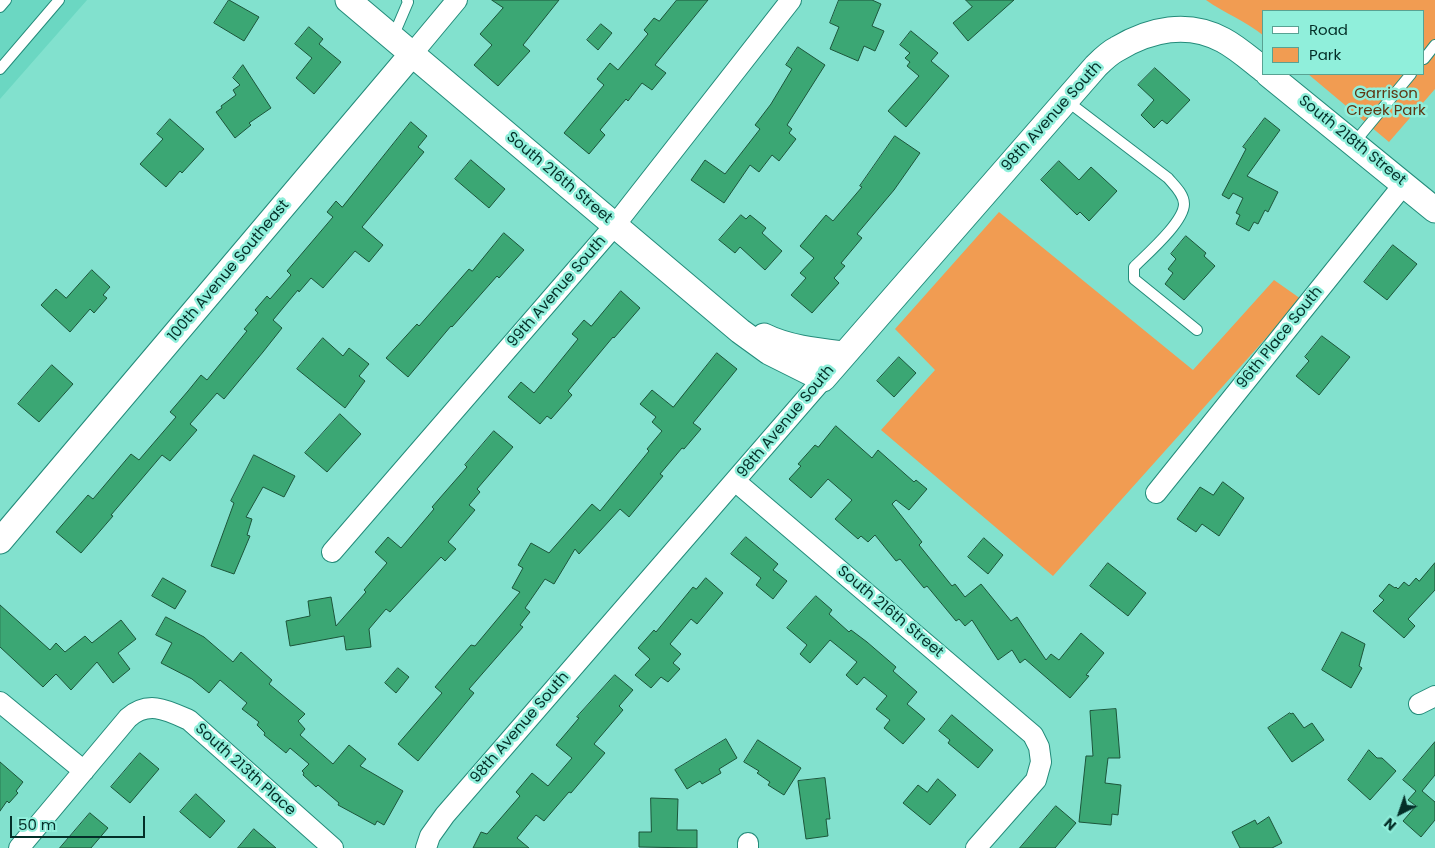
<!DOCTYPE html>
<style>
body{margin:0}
#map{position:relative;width:1435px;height:848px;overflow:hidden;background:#82e1ce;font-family:Poppins,sans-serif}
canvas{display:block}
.legend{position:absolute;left:1262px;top:10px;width:162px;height:65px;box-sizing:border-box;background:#90efdb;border:1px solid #58a293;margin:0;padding:6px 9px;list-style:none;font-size:15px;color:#042f28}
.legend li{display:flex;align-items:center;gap:10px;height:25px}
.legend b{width:25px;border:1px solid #58a293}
.north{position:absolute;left:1375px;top:788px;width:50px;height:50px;-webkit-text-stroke:4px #90efdb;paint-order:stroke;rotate:221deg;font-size:14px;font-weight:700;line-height:20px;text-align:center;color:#042f28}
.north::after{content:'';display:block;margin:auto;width:18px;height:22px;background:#042f28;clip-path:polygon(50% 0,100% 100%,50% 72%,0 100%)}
.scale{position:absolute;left:10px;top:816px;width:135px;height:22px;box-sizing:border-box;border:2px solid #042f28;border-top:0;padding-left:6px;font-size:15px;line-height:18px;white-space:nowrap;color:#042f28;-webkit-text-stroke:4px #90efdb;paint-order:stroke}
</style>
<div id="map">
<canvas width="1435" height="848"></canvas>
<ul class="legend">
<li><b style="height:6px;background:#fff"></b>Road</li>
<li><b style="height:14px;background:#f19c52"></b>Park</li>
</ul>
<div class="north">N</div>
<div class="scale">50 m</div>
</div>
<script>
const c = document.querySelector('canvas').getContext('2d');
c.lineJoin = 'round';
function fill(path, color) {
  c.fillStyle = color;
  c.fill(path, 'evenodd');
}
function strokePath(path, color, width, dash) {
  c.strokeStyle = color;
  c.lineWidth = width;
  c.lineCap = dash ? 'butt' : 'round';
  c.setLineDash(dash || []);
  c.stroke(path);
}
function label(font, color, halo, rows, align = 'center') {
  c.font = font + ' Poppins,sans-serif';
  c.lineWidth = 5;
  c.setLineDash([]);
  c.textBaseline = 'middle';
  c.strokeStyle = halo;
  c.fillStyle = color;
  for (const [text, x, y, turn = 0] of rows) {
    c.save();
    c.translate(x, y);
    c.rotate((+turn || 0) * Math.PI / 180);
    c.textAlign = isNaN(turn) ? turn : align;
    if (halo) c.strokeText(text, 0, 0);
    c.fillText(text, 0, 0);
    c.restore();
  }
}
fill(new Path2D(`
 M0,0H87L0,99Z`), '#6bd7c2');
fill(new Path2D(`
 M1206,0H1435V89L1389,142L1308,74H1424V11H1264V36C1246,21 1224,13 1206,0Z
 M999,212L1193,370L1274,280L1301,299L1053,576L881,430L935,370L895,329Z`), '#f19c52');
const building = new Path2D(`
 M229,0L259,17L244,41L214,23Z
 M492,0H559L523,45L530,51L498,86L474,65L492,45L480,34L503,8Z
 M677,0H708L655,65L666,73L652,90L642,83L628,101L626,99L600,130L605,135L589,154L564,133L604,85L597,79L610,63L618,70L648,34L644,30L654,18L659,21Z
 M839,0H872L881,4L872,26L884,31L875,51L864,46L858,61L830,49L839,27L830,23Z
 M966,0H1014L968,41L953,23L972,7Z
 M601,24L612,33L598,50L587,40Z
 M309,27L323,39L319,44L341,62L314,94L296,78L312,58L295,44Z
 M911,31L938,53L931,61L949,76L906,127L888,111L919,76L907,66L910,62L905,58L910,53L900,45Z
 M798,47L825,65L787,125L792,129L789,133L796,139L779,161L772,155L759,172L750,165L724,203L691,180L705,160L725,174L760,129L755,125L771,104L792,69L786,65Z
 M243,65L271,108L249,123L251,125L235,138L216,112L222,108L221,106L236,95L233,90L240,85L233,78Z
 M1155,68L1190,100L1167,124L1162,120L1154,128L1141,115L1154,100L1138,85Z
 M1265,118L1280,130L1247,176L1278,192L1268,212L1265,210L1258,224L1254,222L1249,231L1236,224L1240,215L1236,213L1243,198L1233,193L1229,199L1222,195L1246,149L1243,147Z
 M170,119L204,149L182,173L180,171L166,187L140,164L163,139L157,134Z
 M411,122L427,136L418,147L424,152L362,227L383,245L369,262L355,251L323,288L311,278L299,292L298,290L273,320L282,328L263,352L224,399L217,393L190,424L197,430L170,461L162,455L111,515L113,516L81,553L56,532L88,495L93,499L131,454L139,460L176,417L170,412L188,391L201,375L207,380L247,331L244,329L258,313L255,310L267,296L270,299L291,275L287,271L333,217L327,212L336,201L342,207Z
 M895,136L920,153L894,190L857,234L862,238L841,263L845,266L834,278L839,283L812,313L791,295L806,278L800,273L814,258L800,246L826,215L833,221L862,187L860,186Z
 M471,160L505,189L489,208L455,179Z
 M1059,161L1079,180L1091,167L1117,191L1089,221L1080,212L1077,215L1041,180Z
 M741,215L746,219L750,215L766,228L762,233L782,251L765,270L740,247L735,253L719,240Z
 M504,233L524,250L499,278L497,276L452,327L451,326L408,377L386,358L417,324L419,326L469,269L472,271Z
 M1186,236L1206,253L1204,256L1215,266L1184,300L1165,284L1173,273L1168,269L1176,259L1171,254Z
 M1393,245L1417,264L1387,300L1364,282Z
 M92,270L110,287L103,295L107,298L94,313L90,309L70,332L41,305L56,289L66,298Z
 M621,291L640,308L614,338L613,337L568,391L572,395L551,419L547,416L540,424L508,397L521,382L534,393L578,339L572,334L584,320L591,326Z
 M1322,336L1350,357L1319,395L1296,376L1309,361L1305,357Z
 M323,338L343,356L349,348L369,364L359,376L365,381L345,408L297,369Z
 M717,353L737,369L693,423L701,429L684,449L682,448L660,474L663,476L629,517L620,509L579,554L575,549L554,584L545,579L525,608L530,612L520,625L523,627L469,689L474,693L418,761L398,744L442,693L435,687L471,645L475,646L520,592L512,588L523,568L518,565L531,543L549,553L592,504L600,511L649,451L647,449L662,431L652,422L656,417L640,404L652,390L673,407Z
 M899,357L916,373L894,397L877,381Z
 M52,365L73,384L39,422L18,404Z
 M340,414L361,434L327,472L305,453Z
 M836,426L872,458L878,450L914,482L916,480L927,489L909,510L896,500L892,504L922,542L919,545L952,586L955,584L965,597L981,584L1011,621L1017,617L1046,660L1051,654L1059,660L1081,633L1104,653L1086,675L1089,676L1070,698L1025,659L1020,663L1012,650L998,660L972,620L965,626L959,619L956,621L927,586L924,588L900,559L896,561L875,535L868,542L861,536L858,539L835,519L852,500L828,479L811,498L789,479L801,466L798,464L815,445L818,447Z
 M494,431L513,447L477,489L480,492L469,505L475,510L448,542L456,549L445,561L441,557L390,612L386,609L369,629L371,647L346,650L344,636L290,646L286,621L310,616L308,601L331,597L336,626L366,592L364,590L387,563L375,552L388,537L401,548L434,509L432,507L467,467L465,465Z
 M254,455L295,476L284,497L263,487L246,517L252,519L247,535L250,536L234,574L211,566L234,503L231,501Z
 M1223,482L1244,498L1219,536L1202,524L1196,532L1177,519L1200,487L1213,495Z
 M746,537L778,564L773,570L787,581L773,599L756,585L761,578L731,554Z
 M984,538L1003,555L988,574L968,557Z
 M1108,563L1146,593L1128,616L1090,586Z
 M1435,563V590L1408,619L1415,626L1404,638L1373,611L1384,600L1379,596L1389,584L1395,588L1396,587L1398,589L1404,582L1409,586L1416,578L1419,581Z
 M163,578L186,591L175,609L152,596Z
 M706,578L723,593L697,624L691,619L670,644L681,654L673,663L680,669L668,682L661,677L651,688L635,675L650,659L638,648L654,630L656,632L693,587L696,589Z
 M816,596L832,610L829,614L849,632L851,630L867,642L896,667L893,671L917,692L907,704L925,719L903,744L884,728L890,720L876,709L887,696L864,677L857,685L846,675L857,662L830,640L810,663L800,654L807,645L787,628Z
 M0,605L50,650L56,643L65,652L85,636L92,643L121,620L136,639L118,653L130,669L113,683L97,662L71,690L56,674L43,687L0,647Z
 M166,617L204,637L233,662L241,652L272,680L269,684L305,714L298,721L305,729L300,735L333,764L349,745L366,759L360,766L403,791L384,825L377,821L375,825L338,805L339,803L318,785L316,787L303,775L304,773L302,771L309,764L290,748L286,753L264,735L265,733L257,725L259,722L242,709L247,703L220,680L209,693L192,679L161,663L172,643L156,635Z
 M1342,632L1365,644L1359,666L1362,668L1351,688L1322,670Z
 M398,668L409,677L396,693L385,683Z
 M615,675L633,690L619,706L623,710L594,744L605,753L571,793L569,792L544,821L536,815L517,838L529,848H473L481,832L487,834L520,796L516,792L532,773L548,786L572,758L556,745L579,718L577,717Z
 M1116,709L1120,758H1108L1105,783L1121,785L1118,815L1112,814L1111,825L1079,822L1086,756H1093L1090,711Z
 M1290,713L1291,714L1293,713L1304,728L1312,723L1324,740L1292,762L1268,728Z
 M952,715L993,750L978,768L948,743L950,740L939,731Z
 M726,739L737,758L719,769L721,773L702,784L700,781L687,789L675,770Z
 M758,740L801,768L784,795L768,785L770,782L757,773L759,771L744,762Z
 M1435,742V775L1422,791L1435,802V820L1421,837L1403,821L1416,806L1408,800L1416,791L1403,780Z
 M1369,750L1377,758H1382L1396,771L1370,800L1348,780Z
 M140,753L159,769L130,803L111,787Z
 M0,762L23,782L16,791L18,793L9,803L7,801L0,811Z
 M825,778L830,819H826L828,836L806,839L798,781Z
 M938,779L956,795L930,825L903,803L918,785L927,792Z
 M196,794L225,821L210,838L180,812Z
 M651,798L678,799L677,830H697V848L639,847V832H651Z
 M1056,806L1076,823L1055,848H1020Z
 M90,813L108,828L91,848H60Z
 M1269,817L1282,843L1272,848H1240L1232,832L1255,820L1257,824Z
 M254,829L276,848H238Z`);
fill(building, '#3ba774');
strokePath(building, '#1c553a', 1);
const service = new Path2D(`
 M0,7L6,0
 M393,37L408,2L407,0
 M1424,59L1435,45
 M0,69L59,0
 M1067,101L1168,178C1174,185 1184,194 1184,204C1184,222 1147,254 1134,267V279L1197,330
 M1354,143L1411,74`);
const minor = new Path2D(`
 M412,54L457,0
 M735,481L1033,735L1039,747L1041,762L1036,780L976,848
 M1156,493L1404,184
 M332,552L615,225L791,0
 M0,702L84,771
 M1419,704L1435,696
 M748,843V848
 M19,848L128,718C148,700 167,710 189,720L333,848
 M426,848L430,836L445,815L823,379`);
const tertiary = new Path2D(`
 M348,0L740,331L769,352L823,379L1096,66C1102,60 1109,53 1117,49C1150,29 1188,21 1223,40C1238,48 1251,60 1264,70
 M1268,74L1435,210
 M764,336C788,348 818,351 844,354
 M0,541L412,54`);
strokePath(service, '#238b7a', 12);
strokePath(minor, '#238b7a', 22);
strokePath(tertiary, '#238b7a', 27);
strokePath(service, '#fff', 10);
strokePath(minor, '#fff', 20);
strokePath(tertiary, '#fff', 25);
label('15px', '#5e3612', '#90efdb', [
 ["Garrison",1386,94],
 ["Creek Park",1386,111]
]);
label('15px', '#042f28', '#90efdb', [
 ["98th Avenue South",1052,117,-48],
 ["South 218th Street",1352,141,39],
 ["South 216th Street",559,178,40],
 ["100th Avenue Southeast",229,271,-50],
 ["99th Avenue South",557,292,-49],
 ["96th Place South",1280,338,-51],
 ["98th Avenue South",786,422,-50],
 ["South 216th Street",890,612,40],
 ["98th Avenue South",520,728,-49],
 ["South 213th Place",245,770,42]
]);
</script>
